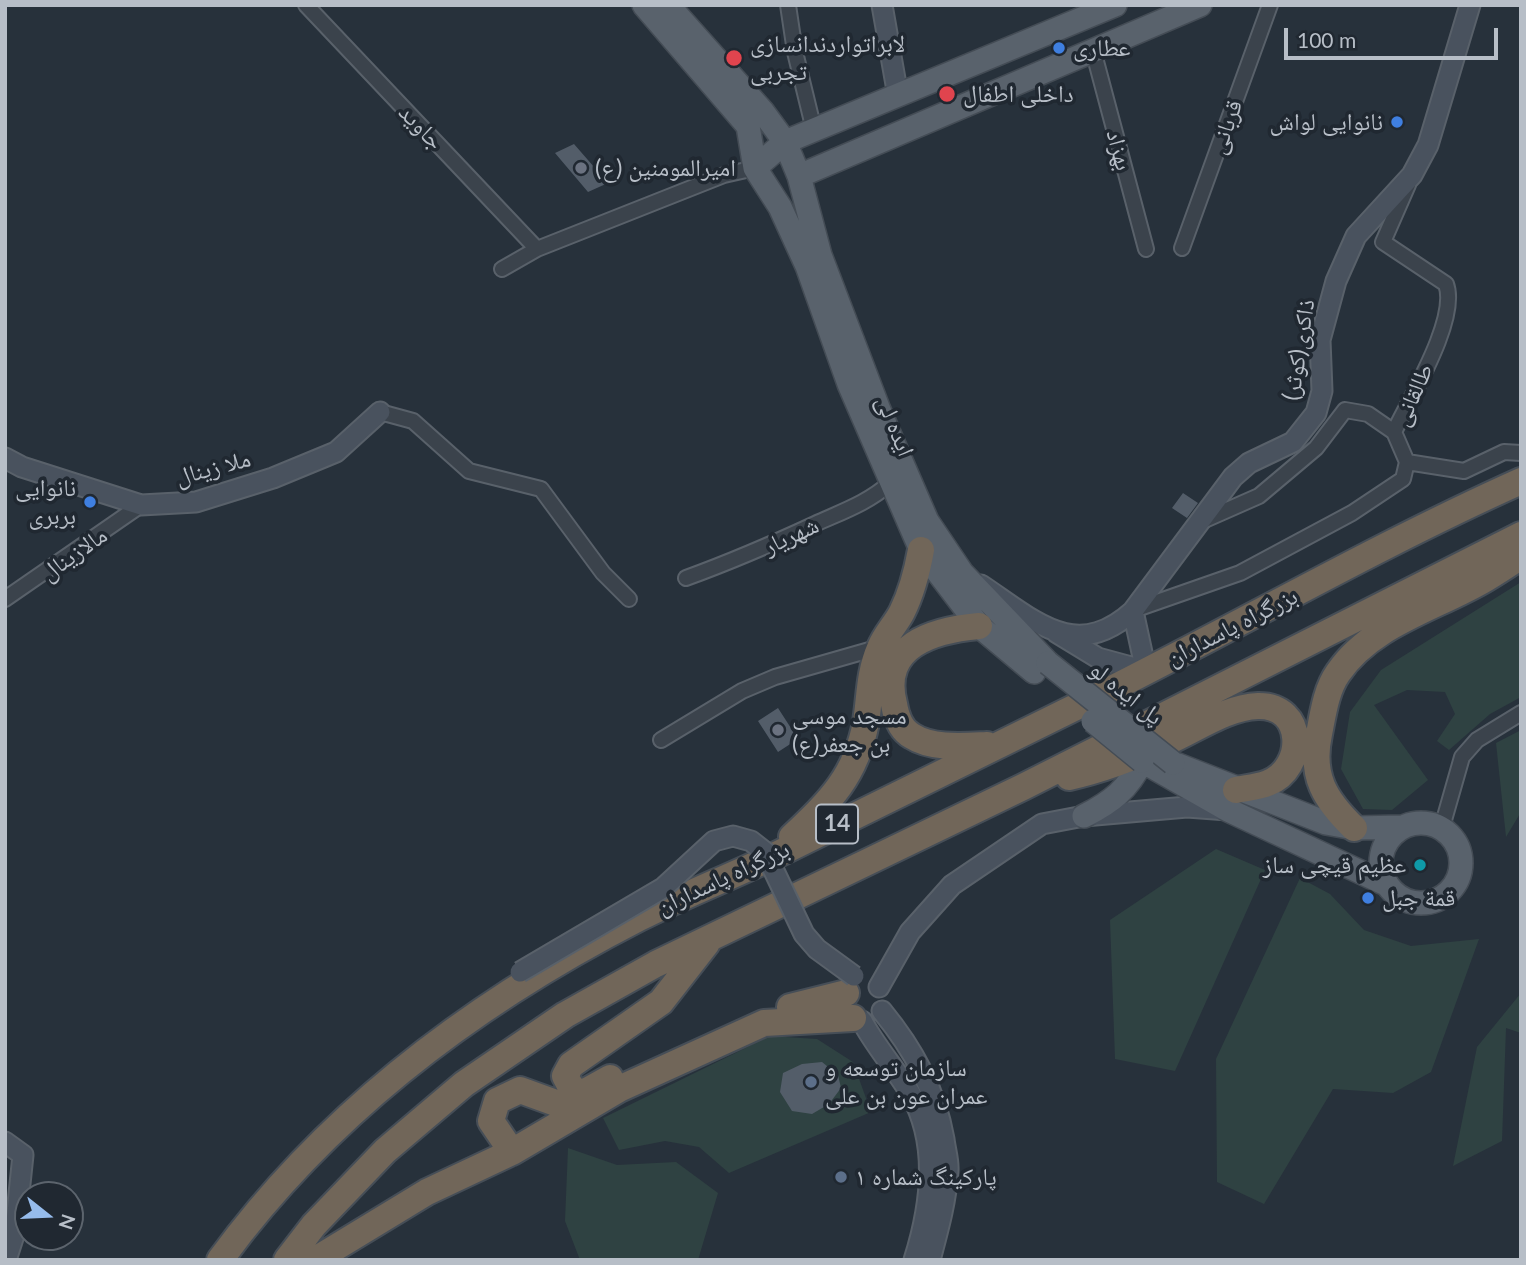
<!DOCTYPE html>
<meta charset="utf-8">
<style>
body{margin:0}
#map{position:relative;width:1526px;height:1265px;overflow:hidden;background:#27313b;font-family:Lato,sans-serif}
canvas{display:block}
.frame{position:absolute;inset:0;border:7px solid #b7bec7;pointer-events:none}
.north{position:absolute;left:14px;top:1181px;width:70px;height:70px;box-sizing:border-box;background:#202831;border:2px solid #5c646d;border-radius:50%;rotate:108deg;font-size:19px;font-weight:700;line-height:28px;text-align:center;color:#b7bec7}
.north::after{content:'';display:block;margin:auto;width:24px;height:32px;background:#96bcec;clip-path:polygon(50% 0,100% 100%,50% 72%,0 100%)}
.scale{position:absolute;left:1284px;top:28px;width:214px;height:32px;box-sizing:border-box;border:4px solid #b7bec7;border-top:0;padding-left:9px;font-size:21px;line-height:24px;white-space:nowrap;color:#b7bec7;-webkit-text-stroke:5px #202831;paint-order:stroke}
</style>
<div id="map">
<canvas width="1526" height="1265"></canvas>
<div class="frame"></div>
<div class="north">N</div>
<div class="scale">100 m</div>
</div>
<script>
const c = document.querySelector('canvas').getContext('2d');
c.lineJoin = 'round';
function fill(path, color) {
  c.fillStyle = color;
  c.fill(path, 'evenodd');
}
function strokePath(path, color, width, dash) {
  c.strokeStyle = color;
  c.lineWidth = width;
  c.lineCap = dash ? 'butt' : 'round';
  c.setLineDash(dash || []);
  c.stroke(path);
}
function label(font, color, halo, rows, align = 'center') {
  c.font = font + ' Lato,"Noto Naskh Arabic",sans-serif';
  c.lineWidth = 7;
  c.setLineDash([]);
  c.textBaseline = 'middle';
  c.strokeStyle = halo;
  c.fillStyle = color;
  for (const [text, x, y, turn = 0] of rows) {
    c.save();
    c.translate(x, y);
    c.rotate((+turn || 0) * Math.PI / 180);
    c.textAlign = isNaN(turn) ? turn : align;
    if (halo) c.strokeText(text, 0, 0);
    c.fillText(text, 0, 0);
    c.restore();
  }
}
fill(new Path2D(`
 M1521,582V697L1490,714L1449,750L1437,741L1455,714L1445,692L1407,690L1374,705L1428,780L1392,810L1363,809L1341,769L1350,712L1381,670Z
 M1521,730V812L1506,837L1496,743Z
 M1216,849L1265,870L1175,1071L1115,1059L1110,920Z
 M1300,878L1330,894L1364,930L1411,946L1479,939L1431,1072L1393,1093L1333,1089L1264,1204L1217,1182L1216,1059Z
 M1521,993V1033L1506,1028L1502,1141L1453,1166L1477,1047Z
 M770,1036L817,1039L853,1062L871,1112L729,1173L699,1147L665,1141L619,1150L603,1118Z
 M568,1148L617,1165L676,1162L718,1193L698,1260H580L565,1221Z`), '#2f4242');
fill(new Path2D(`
 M574,144L608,183L588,192L555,153Z
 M1183,493L1198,503L1187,518L1172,508Z
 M778,708L798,739L778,752L758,721Z
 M822,1062L838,1075L841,1088L829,1104L812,1114L792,1111L780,1092L783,1073L802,1064Z`), '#535d69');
const street = new Path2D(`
 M306,5L537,249
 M788,5L795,52L814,130
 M1093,50L1146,249
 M1182,248L1270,5
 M502,269L537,249L724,175L755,168
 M380,412L413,421L469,471L541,489L603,573L629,599
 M1407,462L1464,471L1504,452L1521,453
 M1200,522L1259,496L1316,448L1345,410L1368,414L1394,432
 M686,578C730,562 772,544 815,524C841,512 868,503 890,483
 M5,599L141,505
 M1134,610L1240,573L1352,513L1403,479L1407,462L1394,432C1410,398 1459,319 1446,284L1383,242L1408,185
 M661,740L742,691L775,677L880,647
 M1442,827L1462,757L1477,740L1521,713`);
const secondary = new Path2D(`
 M882,5L898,96
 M5,458L22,467L141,505L196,502L273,478L336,452L380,412
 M981,585C1034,620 1075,663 1133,611
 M1057,633L1098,658L1146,671L1133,611L1233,477L1249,463L1293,442L1316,413L1322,391L1320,340L1336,281L1356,236L1412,175L1428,145L1470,5
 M879,987L910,932L952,885L1042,824L1084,816L1187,807L1228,810
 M882,1011C914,1050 935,1089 944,1139C945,1149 949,1161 948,1171C946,1202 938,1230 930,1260
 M862,1021C875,1046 895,1068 910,1093C940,1144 931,1206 914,1260
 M5,1142L23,1155L15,1232L6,1260`);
const primary = new Path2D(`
 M644,5L748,126L755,168L780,207L807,266L849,384L921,550L979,626L1034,672
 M668,5L763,112L785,142L799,176L820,255L879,410L927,521L962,573L1048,663
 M755,168L785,142L1115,5
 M799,176L1200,5
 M1173,763L1326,823L1354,828L1403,827
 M1084,816C1112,802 1128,789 1142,761L1228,810L1386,884
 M1381 863a40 40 0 1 1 80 0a40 40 0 1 1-80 0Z`);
const highway = new Path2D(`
 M979,626C934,630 879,645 894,704C896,716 901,730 912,736C932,749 964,746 987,745
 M1069,777C1101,770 1135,757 1165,743C1194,731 1226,707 1258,706C1306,705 1306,768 1268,783C1258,787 1246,788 1236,790
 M1354,828C1325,800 1310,776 1319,734C1323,714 1326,690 1338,673C1371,624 1436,608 1485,579C1497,572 1509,564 1521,556
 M792,837C830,801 856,776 866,722C870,697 869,673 880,648C885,635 896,624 902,612C912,592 917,572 921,550
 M790,1007L846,993
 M610,1078L583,1093L572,1089L565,1076L571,1065L661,1002L707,943
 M512,1152L491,1121L497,1101L520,1090L564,1106L583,1093
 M220,1260C328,1112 477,1001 639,918C682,896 728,878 772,857C880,804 988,751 1096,697C1238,626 1376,546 1521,481
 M287,1260L314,1225L385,1151L464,1084L565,1015L656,964L1023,787L1521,535
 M315,1260L427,1192L512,1152L619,1089L764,1023L853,1018`);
strokePath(street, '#59616a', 18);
strokePath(secondary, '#59616a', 23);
strokePath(primary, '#444c55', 26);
strokePath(highway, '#464e57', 30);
strokePath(street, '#3b434c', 14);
strokePath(secondary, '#49525e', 19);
strokePath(primary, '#59626c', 23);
strokePath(highway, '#716659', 26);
const secondaryBridge = new Path2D(`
 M520,972L663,888L714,841L733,836L751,841L765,852L804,934L817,949L854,976`);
const primaryBridge = new Path2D(`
 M1048,663L1173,763
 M1093,721L1142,761`);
strokePath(secondaryBridge, '#59616a', 23, []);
strokePath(primaryBridge, '#444c55', 26, []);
strokePath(secondaryBridge, '#49525e', 19);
strokePath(primaryBridge, '#59626c', 23);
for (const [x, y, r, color] of [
 [1059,48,7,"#3f7fe0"],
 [734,58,9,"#e0444e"],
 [947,94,9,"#e0444e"],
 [1397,122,7,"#3f7fe0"],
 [581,168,7,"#6b7280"],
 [90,502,7,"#3f7fe0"],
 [778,730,7,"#6b7280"],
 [1420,865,7,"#0f9aa8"],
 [1368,898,7,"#3f7fe0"],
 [811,1082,7,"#5c6f8a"],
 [841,1177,7,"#5c6f8a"]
]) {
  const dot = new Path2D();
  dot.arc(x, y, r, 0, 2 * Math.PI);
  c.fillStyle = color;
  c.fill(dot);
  strokePath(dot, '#202831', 2.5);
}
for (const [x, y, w] of [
 [837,824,42]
]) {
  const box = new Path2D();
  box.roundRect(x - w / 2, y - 19.5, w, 39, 5);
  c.fillStyle = '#202831';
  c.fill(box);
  strokePath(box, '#b7bec7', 2);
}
label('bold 23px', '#b7bec7', null, [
 ["14",837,824]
]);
label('24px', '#b7bec7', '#202831', [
 ["لابراتواردندانسازی",750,44],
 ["تجربی",750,72],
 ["عطاری",1073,48],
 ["داخلی اطفال",963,94],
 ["نانوایی لواش",1383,122,"right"],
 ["امیرالمومنین (ع)",595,168],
 ["نانوایی",76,488,"right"],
 ["بربری",76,516,"right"],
 ["مسجد موسی",792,716],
 ["بن جعفر(ع)",792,744],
 ["عظیم قیچی ساز",1406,865,"right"],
 ["قمة جبل",1382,898],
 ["سازمان توسعه و",825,1068],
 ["عمران عون بن علی",825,1096],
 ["پارکینگ شماره ۱",855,1177]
], 'left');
label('24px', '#b7bec7', '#202831', [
 ["جاوید",421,127,46],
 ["قربانی",1226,127,-70],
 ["بهزاد",1119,150,75],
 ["ذاکری(کوثر)",1299,350,-81],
 ["طالقانی",1413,395,-66],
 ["ایده لی",895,426,68],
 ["ملا زینال",213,468,-15],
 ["شهریار",791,536,-25],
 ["مالازینال",74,554,-35],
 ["بزرگراه پاسداران",1232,627,-27],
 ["پل ایده لو",1126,693,39],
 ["بزرگراه پاسداران",723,878,-25]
]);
</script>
